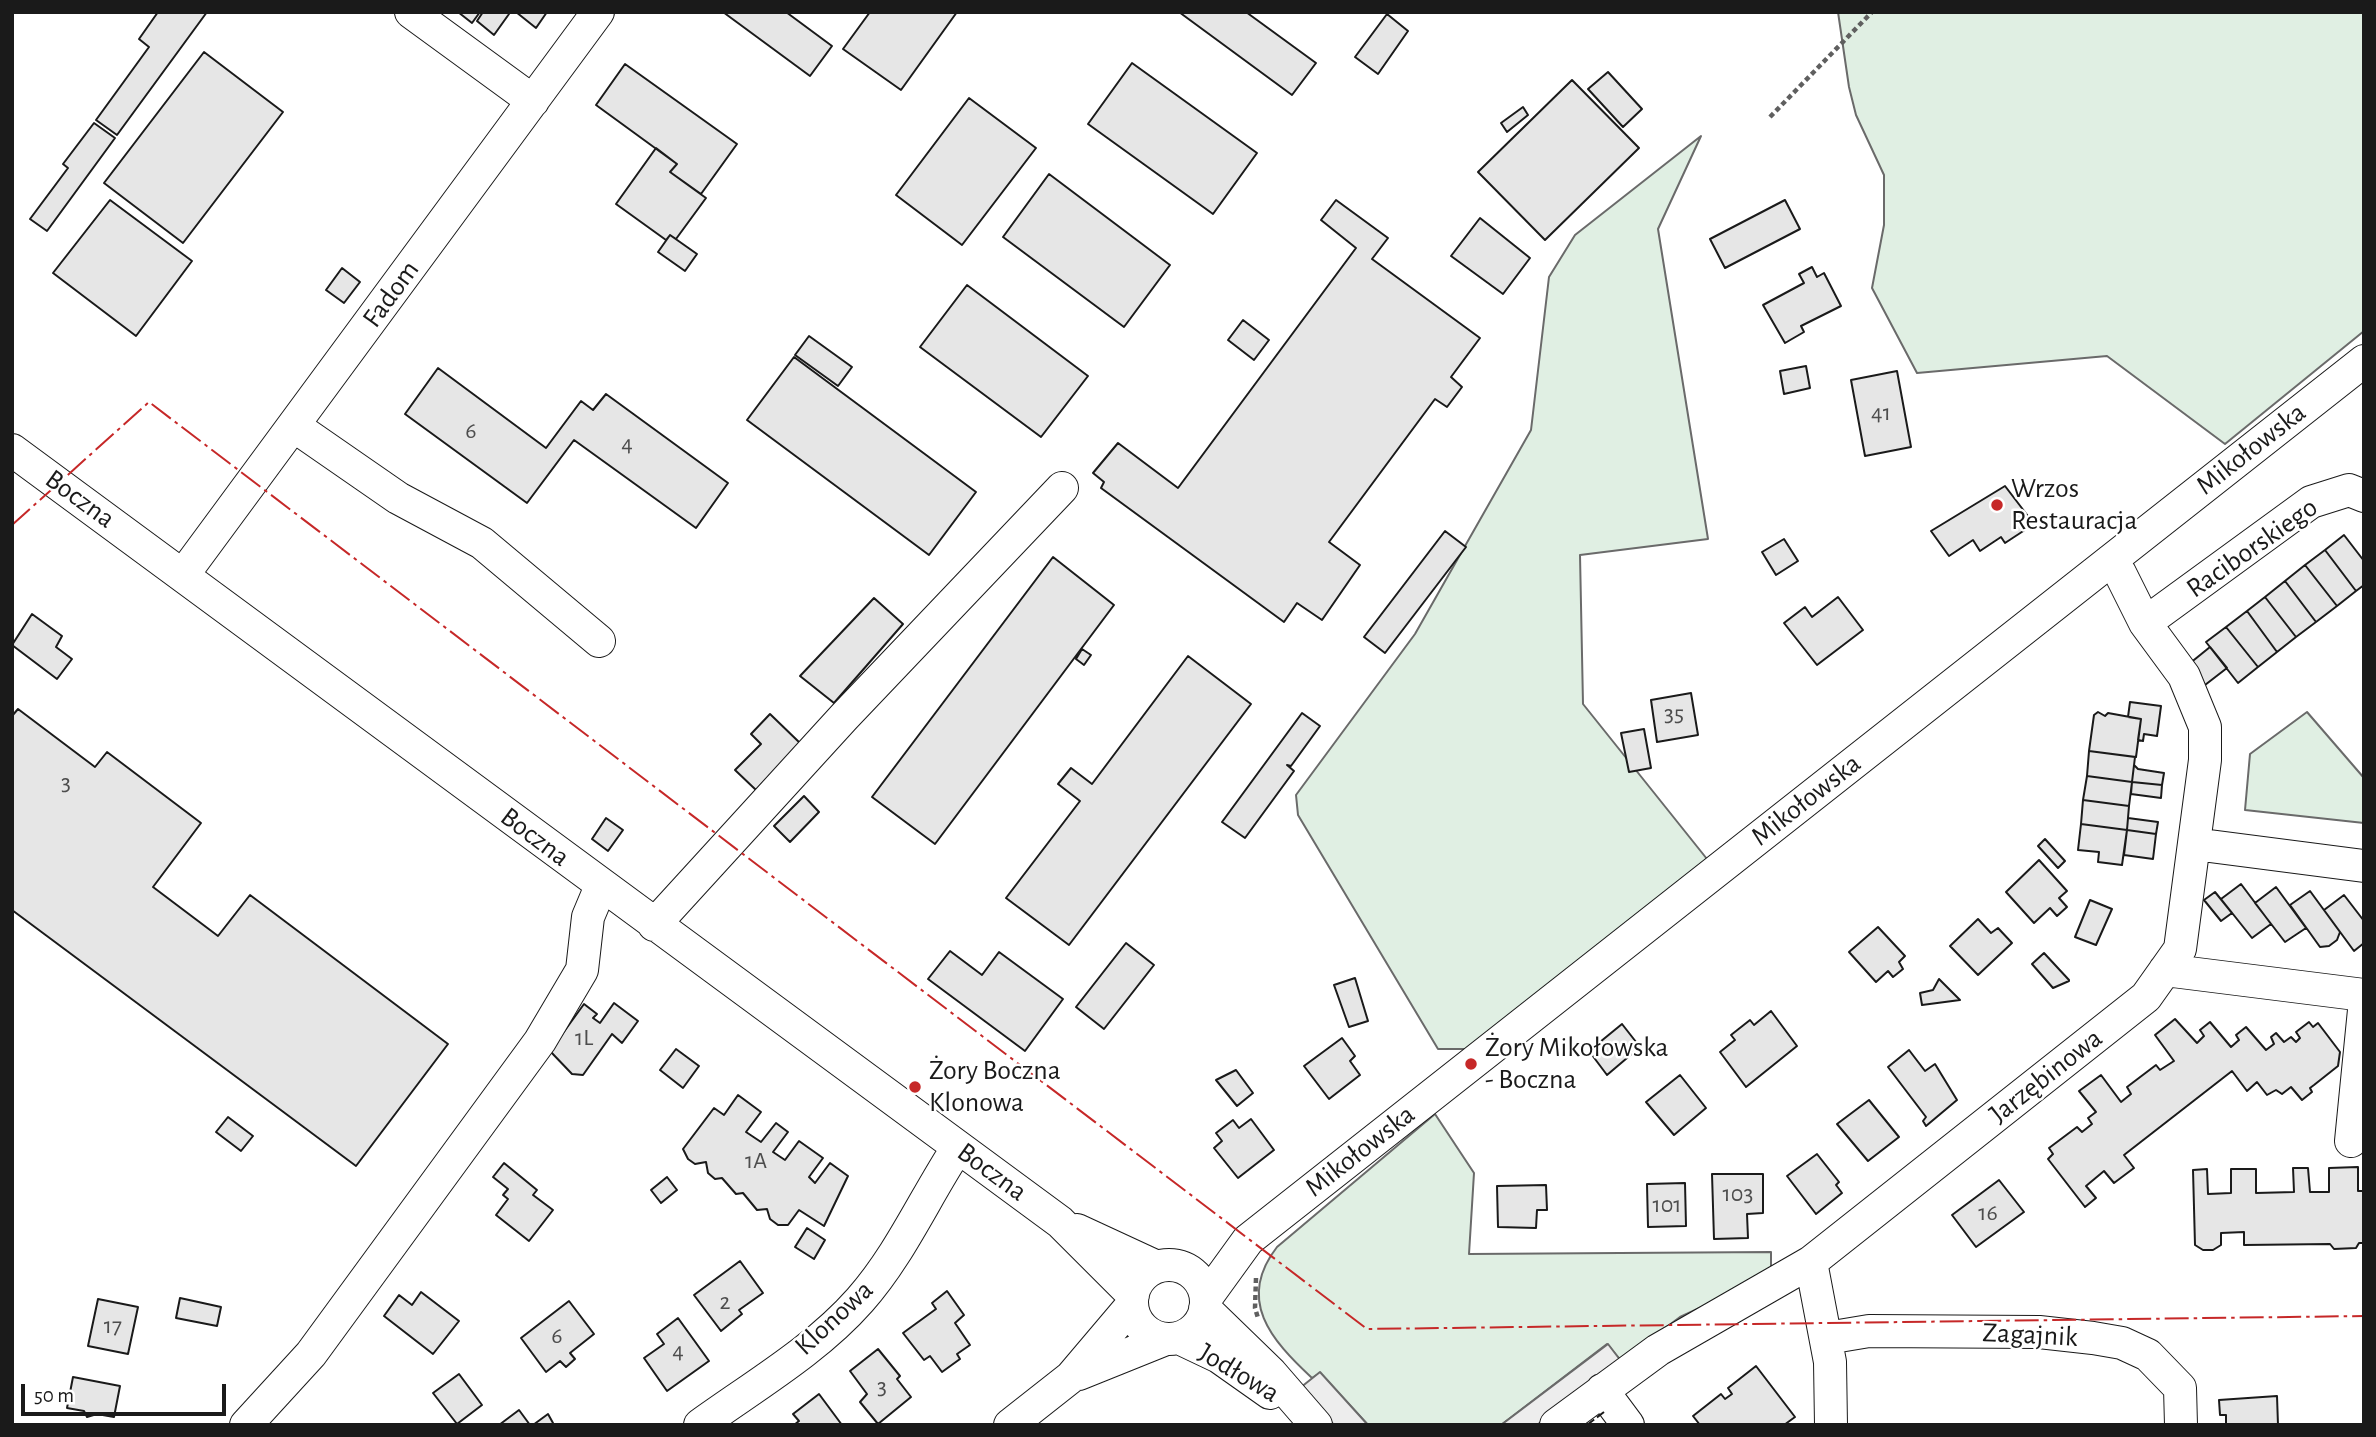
<!DOCTYPE html>
<meta charset="utf-8">
<style>
body{margin:0}
#map{position:relative;width:2376px;height:1437px;overflow:hidden;background:#fff;font-family:"Alegreya Sans",sans-serif}
canvas{display:block}
.frame{position:absolute;inset:0;border:14px solid #1a1a1a;pointer-events:none}
.scale{position:absolute;left:21px;top:1384px;width:205px;height:32px;box-sizing:border-box;border:4px solid #1a1a1a;border-top:0;padding-left:9px;font-size:21px;line-height:24px;white-space:nowrap;color:#1a1a1a;-webkit-text-stroke:5px #fff;paint-order:stroke}
</style>
<div id="map">
<canvas width="2376" height="1437"></canvas>
<div class="frame"></div>
<div class="scale">50 m</div>
</div>
<script>
const c = document.querySelector('canvas').getContext('2d');
c.lineJoin = 'round';
function fill(path, color) {
  c.fillStyle = color;
  c.fill(path, 'evenodd');
}
function strokePath(path, color, width, dash) {
  c.strokeStyle = color;
  c.lineWidth = width;
  c.lineCap = dash ? 'butt' : 'round';
  c.setLineDash(dash || []);
  c.stroke(path);
}
function label(font, color, halo, rows, align = 'center') {
  c.font = font + ' "Alegreya Sans",sans-serif';
  c.lineWidth = 5;
  c.setLineDash([]);
  c.textBaseline = 'middle';
  c.strokeStyle = halo;
  c.fillStyle = color;
  for (const [text, x, y, turn = 0] of rows) {
    c.save();
    c.translate(x, y);
    c.rotate((+turn || 0) * Math.PI / 180);
    c.textAlign = isNaN(turn) ? turn : align;
    if (halo) c.strokeText(text, 0, 0);
    c.fillText(text, 0, 0);
    c.restore();
  }
}
const green = new Path2D(`
 M1838,12H2364V331L2225,444L2107,356L1917,373L1872,288L1884,225V175L1856,115L1849,87Z
 M1701,136L1658,229L1708,539L1580,555L1583,704L1707,859L1466,1049H1438L1298,815L1296,795L1415,634L1531,430L1549,277L1575,235Z
 M2307,712L2364,778V823L2245,810L2250,754Z
 M1435,1114L1474,1173L1469,1254L1771,1252V1275L1680,1317L1621,1361L1607,1344L1501,1425H1368L1320,1373L1312,1378C1271,1340 1236,1300 1277,1247Z`);
fill(green, '#e0efe3');
strokePath(green, '#6a6a6a', 2);
const parking = new Path2D(`
 M1608,1344L1621,1361L1537,1425H1501Z
 M1320,1372L1368,1425H1334L1300,1388Z`);
fill(parking, '#ededed');
strokePath(parking, '#6a6a6a', 2);
const building = new Path2D(`
 M158,12H207L117,135L96,120L149,47L139,39Z
 M458,12H480L472,23Z
 M483,12H507L509,14L494,35L477,21Z
 M516,12H547L536,28Z
 M723,12H786L832,46L810,76Z
 M870,12H957L901,90L843,49Z
 M1179,12H1246L1316,63L1292,95Z
 M1387,14L1408,31L1378,74L1355,57Z
 M204,52L283,112L183,243L104,183Z
 M1132,63L1257,153L1213,214L1088,124Z
 M625,64L737,144L701,194L670,172L677,164L596,105Z
 M1608,72L1642,109L1623,127L1588,89Z
 M1572,80L1639,148L1545,240L1478,172Z
 M969,98L1036,148L962,245L896,195Z
 M1523,107L1528,115L1507,132L1501,123Z
 M94,123L115,138L47,231L30,219L68,168L63,164Z
 M656,148L677,164L670,172L706,198L676,239L670,235L666,240L616,204Z
 M1049,174L1170,265L1124,327L1003,237Z
 M110,200L192,261L136,336L53,273Z
 M1336,200L1388,238L1372,259L1480,338L1451,377L1462,387L1447,407L1435,399L1329,542L1360,565L1322,620L1297,603L1284,622L1101,488L1104,482L1093,473L1118,443L1178,488L1356,248L1321,220Z
 M1785,200L1800,229L1725,268L1710,239Z
 M1480,218L1530,258L1503,294L1451,256Z
 M670,235L697,254L685,271L658,252Z
 M1812,267L1817,277L1824,273L1841,306L1801,326L1804,332L1785,343L1763,305L1804,283L1799,274Z
 M342,268L360,282L344,303L326,290Z
 M967,285L1088,376L1041,437L920,347Z
 M1243,320L1269,340L1254,360L1228,340Z
 M809,336L852,367L838,386L795,355Z
 M794,357L976,492L929,555L747,420Z
 M1806,366L1810,388L1784,394L1780,371Z
 M438,368L546,448L581,401L593,410L606,394L728,483L696,528L574,440L527,503L405,414Z
 M1897,371L1911,447L1865,456L1851,380Z
 M2005,486L2034,524L2005,543L2001,537L1980,551L1973,540L1949,556L1931,531Z
 M1445,531L1466,547L1385,653L1364,637Z
 M2344,535L2364,561V585L2356,591L2325,550Z
 M1784,539L1798,561L1776,575L1762,552Z
 M2325,550L2356,591L2337,606L2305,565Z
 M1053,557L1114,605L935,844L872,797Z
 M2305,565L2337,606L2316,622L2285,581Z
 M2285,581L2316,622L2296,637L2265,597Z
 M1838,597L1863,630L1817,665L1784,623L1805,607L1812,617Z
 M2265,597L2296,637L2277,652L2247,611Z
 M874,598L903,624L834,703L800,676Z
 M2247,611L2277,652L2258,667L2226,627Z
 M32,614L62,636L56,647L72,659L57,679L12,645Z
 M2226,627L2258,667L2238,683L2206,642Z
 M2210,647L2227,668L2205,685L2189,664Z
 M1082,649L1091,655L1084,665L1076,659Z
 M1188,656L1251,704L1069,945L1006,898L1080,801L1058,784L1071,768L1092,784Z
 M1691,693L1698,735L1657,742L1651,700Z
 M2130,702L2161,706L2157,736L2144,734L2143,741L2138,740L2141,719L2128,717Z
 M18,709L95,767L107,752L201,823L153,887L218,936L250,895L448,1044L356,1166L12,910V716Z
 M2098,712L2105,716L2108,713L2141,719L2136,757L2089,751L2094,715Z
 M1302,713L1320,726L1291,766L1287,765L1294,771L1245,838L1222,822Z
 M770,714L801,744L756,790L735,770L761,744L751,734Z
 M1644,729L1651,768L1629,772L1621,733Z
 M2089,751L2135,757L2132,782L2087,776Z
 M2134,765L2138,769L2164,773L2162,785L2132,782Z
 M2087,776L2132,782L2129,806L2083,800Z
 M2132,782L2162,785L2161,798L2131,794Z
 M804,796L819,812L790,842L774,826Z
 M2083,800L2129,806L2127,830L2081,824Z
 M606,818L623,830L608,851L592,839Z
 M2128,818L2158,822L2156,834L2127,830Z
 M2081,824L2127,830L2122,865L2098,862L2099,852L2078,850Z
 M2127,830L2156,834L2153,859L2124,855Z
 M2045,839L2065,861L2058,868L2038,846Z
 M2039,860L2067,891L2059,898L2067,907L2057,916L2050,908L2034,923L2006,892Z
 M2241,884L2271,924L2252,938L2221,899Z
 M2276,887L2306,928L2285,942L2255,903Z
 M2310,891L2340,932L2337,940L2329,946L2320,947L2290,905Z
 M2215,892L2232,913L2221,921L2204,900Z
 M2344,895L2364,921V943L2354,951L2324,910Z
 M2090,900L2112,909L2096,945L2075,937Z
 M1978,919L1991,933L1998,928L2012,943L1978,975L1950,946Z
 M1878,927L1905,956L1899,962L1903,969L1893,977L1888,971L1876,982L1849,952Z
 M1126,943L1154,965L1104,1029L1076,1007Z
 M950,951L982,975L999,952L1063,999L1025,1051L928,979Z
 M2044,953L2069,980V981L2053,988L2032,964Z
 M1355,978L1368,1021L1349,1027L1334,985Z
 M1939,979L1960,1000L1922,1005L1920,993L1933,990Z
 M614,1003L638,1021L622,1043L612,1034L583,1075L572,1074L550,1051L584,1004L597,1014L593,1018L600,1023Z
 M1771,1011L1797,1046L1746,1087L1720,1052L1735,1040L1731,1035L1750,1020L1754,1025Z
 M2175,1019L2197,1043L2204,1036L2200,1030L2210,1022L2231,1047L2239,1040L2236,1035L2246,1027L2266,1050L2274,1044L2271,1037L2276,1033L2284,1042L2291,1037L2296,1042L2300,1038L2296,1032L2309,1022L2313,1027L2318,1023L2340,1052L2338,1066L2314,1085L2310,1088L2312,1092L2302,1100L2291,1087L2282,1094L2276,1090L2267,1095L2257,1082L2247,1091L2232,1071L2124,1155L2134,1168L2114,1183L2104,1171L2086,1186L2096,1198L2085,1207L2048,1159L2053,1154L2049,1148L2077,1127L2082,1132L2092,1124L2088,1118L2096,1112L2079,1091L2101,1075L2121,1102L2131,1094L2127,1087L2156,1065L2160,1070L2174,1061L2155,1035Z
 M1622,1024L1640,1047L1607,1075L1589,1051Z
 M1342,1038L1355,1056L1350,1061L1360,1075L1329,1099L1304,1066Z
 M676,1049L699,1066L683,1088L660,1070Z
 M1909,1050L1925,1071L1935,1064L1957,1100L1926,1126L1923,1121L1926,1117L1888,1067Z
 M1236,1070L1253,1093L1237,1106L1216,1080Z
 M1680,1075L1706,1108L1674,1135L1646,1102Z
 M738,1095L761,1112L746,1132L761,1142L776,1123L788,1132L773,1152L785,1160L799,1141L823,1158L809,1177L815,1183L830,1163L848,1176L824,1226L799,1210L788,1225H778L770,1219L767,1209L757,1210L743,1193L736,1194L722,1178L715,1179L708,1173L706,1162L695,1164L688,1159L683,1149L714,1108L724,1115Z
 M1869,1100L1899,1137L1868,1161L1837,1124Z
 M228,1117L253,1136L241,1151L216,1132Z
 M1251,1119L1274,1150L1238,1178L1214,1148L1222,1141L1216,1133L1233,1120L1239,1128Z
 M1817,1154L1839,1182L1836,1185L1842,1193L1816,1214L1787,1176Z
 M504,1163L537,1190L533,1195L553,1210L529,1241L496,1215L508,1199L503,1195L508,1189L493,1177Z
 M2358,1167V1191H2364V1243H2359L2356,1248L2334,1249L2330,1244L2244,1245V1232L2221,1233V1245L2213,1250H2203L2195,1245L2193,1170L2207,1169L2208,1194L2231,1193V1169H2256V1193L2294,1192L2293,1168H2308L2310,1192H2329V1168Z
 M1712,1174H1763V1213L1747,1214L1748,1238L1714,1239Z
 M667,1177L677,1190L661,1203L651,1190Z
 M1999,1180L2024,1212L1976,1247L1952,1215Z
 M1685,1183L1686,1226L1648,1227L1647,1184Z
 M1546,1185L1547,1210H1537L1536,1228L1498,1227L1497,1186Z
 M807,1228L825,1240L814,1259L795,1247Z
 M740,1261L763,1293L739,1310L742,1314L721,1331L694,1295Z
 M947,1291L964,1315L955,1323L970,1345L957,1354L960,1359L942,1372L930,1356L924,1360L903,1333L936,1309L932,1303Z
 M421,1292L459,1321L433,1354L384,1316L399,1295L412,1305Z
 M180,1298L221,1307L217,1326L176,1318Z
 M98,1299L138,1307L128,1354L88,1346Z
 M569,1301L594,1334L570,1353L575,1359L566,1367L560,1361L546,1372L521,1338Z
 M678,1318L709,1361L667,1391L644,1358L664,1344L657,1334Z
 M878,1349L900,1376L897,1379L911,1397L878,1424L860,1402L867,1394L850,1371Z
 M1756,1366L1795,1417L1784,1425H1700L1693,1416L1721,1394L1725,1399L1732,1394L1728,1388Z
 M459,1374L482,1405L457,1424L433,1393Z
 M73,1377L120,1386L114,1417L97,1414L87,1417L84,1411L67,1408Z
 M819,1394L842,1425H794L799,1421L793,1414Z
 M2277,1396L2278,1425H2226V1415H2220L2219,1400Z
 M519,1410L530,1425H499Z
 M548,1414L553,1423L551,1425H533Z`);
fill(building, '#e6e6e6');
strokePath(building, '#1a1a1a', 2);
const minor = new Path2D(`
 M411,12L533,101
 M294,426L398,498L482,543L599,641
 M12,450L1060,1222L1133,1295
 M183,575L598,12
 M2145,623L2311,502L2349,490L2364,496
 M2194,844L2364,866
 M654,925L844,717L1062,488
 M2165,970L2364,995
 M2351,1141L2364,1010
 M1077,1230L1157,1267
 M1811,1262L1830,1362L1831,1425
 M1132 1302a37 37 0 1 1 74 0a37 37 0 1 1-74 0Z
 M1206,1298L1248,1240L2364,361
 M1205,1309L1271,1373L1316,1425
 M1179,1338L1219,1357L1270,1393
 M1827,1338L1869,1331L2039,1332L2093,1338L2122,1343L2148,1355L2180,1388L2181,1425
 M1079,1374L1166,1339
 M1602,1390L1628,1425
 M246,1425L311,1354L540,1041L582,970L588,917L601,886
 M700,1425C754,1386 816,1350 860,1300C900,1255 925,1197 958,1147
 M1010,1425L1071,1377L1132,1305
 M1556,1425L1658,1350L1811,1262L2146,997L2180,949L2205,760V727L2184,676L2145,623L2120,573L2110,561`);
strokePath(minor, '#1a1a1a', 34);
strokePath(new Path2D(`
 M1770,117L1872,12
 M1256,1278L1255,1308L1258,1318`), '#5f5f5f', 4.5, [5, 3.5]);
strokePath(minor, '#fff', 32);
strokePath(new Path2D(`
 M1587,1425L1604,1412`), '#1a1a1a', 2, [9, 3.5]);
strokePath(new Path2D(`
 M12,525L149,402L1367,1329L2364,1316`), '#c62828', 2, [24, 5, 3.5, 5]);
for (const [x, y, r, color] of [
 [1997,505,7,"#c62828"],
 [1471,1064,7,"#c62828"],
 [915,1087,7,"#c62828"]
]) {
  const dot = new Path2D();
  dot.arc(x, y, r, 0, 2 * Math.PI);
  c.fillStyle = color;
  c.fill(dot);
  strokePath(dot, '#fff', 2.5);
}
label('24px', '#4d4d4d', null, [
 ["41",1881,413],
 ["6",471,431],
 ["4",627,444],
 ["35",1674,714],
 ["3",66,783],
 ["1L",584,1038],
 ["1A",756,1161],
 ["103",1738,1194],
 ["101",1667,1205],
 ["16",1988,1213],
 ["2",725,1302],
 ["17",113,1326],
 ["6",557,1336],
 ["4",678,1351],
 ["3",882,1387]
]);
label('28px', '#1a1a1a', '#fff', [
 ["Fadom",391,294,-54],
 ["Mikołowska",2251,449,-38],
 ["Boczna",80,499,36],
 ["Raciborskiego",2252,548,-35],
 ["Mikołowska",1806,800,-38],
 ["Boczna",535,837,37],
 ["Jarzębinowa",2046,1076,-38],
 ["Mikołowska",1360,1151,-38],
 ["Boczna",992,1172,36],
 ["Klonowa",834,1318,-43],
 ["Zagajnik",2030,1335,3],
 ["Jodłowa",1239,1373,31]
]);
label('28px', '#1a1a1a', '#fff', [
 ["Wrzos",2011,489],
 ["Restauracja",2011,521],
 ["Żory Mikołowska",1485,1048],
 ["- Boczna",1485,1080],
 ["Żory Boczna",929,1071],
 ["Klonowa",929,1103]
], 'left');
</script>
